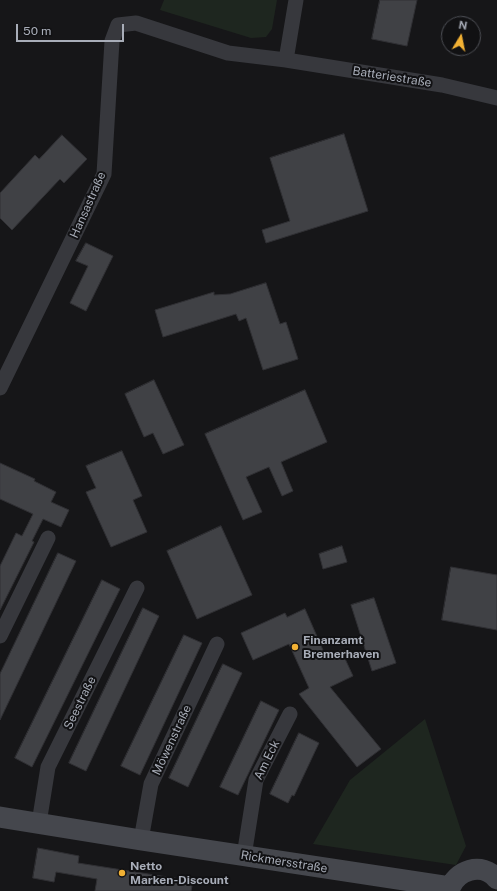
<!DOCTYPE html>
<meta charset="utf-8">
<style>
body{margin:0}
#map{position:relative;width:497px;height:891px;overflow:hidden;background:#161618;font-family:"Public Sans",sans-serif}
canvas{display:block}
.north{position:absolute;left:441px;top:16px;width:40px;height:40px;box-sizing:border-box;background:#111113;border:1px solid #4d4f55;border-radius:50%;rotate:10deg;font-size:11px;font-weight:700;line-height:16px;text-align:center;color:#a8adb8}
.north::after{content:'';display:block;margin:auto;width:14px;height:18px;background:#f2b134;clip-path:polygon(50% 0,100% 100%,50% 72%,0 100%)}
.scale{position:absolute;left:16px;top:24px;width:108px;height:18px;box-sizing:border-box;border:2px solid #a8adb8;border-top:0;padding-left:5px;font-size:12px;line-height:14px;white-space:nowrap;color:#a8adb8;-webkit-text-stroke:3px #111113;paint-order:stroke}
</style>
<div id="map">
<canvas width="497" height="891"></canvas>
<div class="north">N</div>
<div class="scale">50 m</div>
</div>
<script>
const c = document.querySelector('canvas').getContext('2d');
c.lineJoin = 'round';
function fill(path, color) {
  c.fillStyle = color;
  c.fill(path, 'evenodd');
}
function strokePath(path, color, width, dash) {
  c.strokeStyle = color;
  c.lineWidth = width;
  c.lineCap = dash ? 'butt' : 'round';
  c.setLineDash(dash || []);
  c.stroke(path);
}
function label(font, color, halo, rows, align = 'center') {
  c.font = font + ' "Public Sans",sans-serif';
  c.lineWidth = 4;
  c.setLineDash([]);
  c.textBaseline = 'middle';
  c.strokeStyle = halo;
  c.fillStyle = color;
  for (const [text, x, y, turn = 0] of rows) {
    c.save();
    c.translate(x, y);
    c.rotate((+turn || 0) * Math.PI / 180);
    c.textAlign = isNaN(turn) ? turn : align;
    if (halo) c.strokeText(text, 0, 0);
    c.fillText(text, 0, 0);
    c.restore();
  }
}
fill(new Path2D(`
 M164,0H277L272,29L266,37L251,38L160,10Z
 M425,719L466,846L456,865L313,844L350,780Z`), '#1e261f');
const building = new Path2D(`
 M380,0H417L407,46L372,39Z
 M344,134L368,211L266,243L262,230L290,221L270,158Z
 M62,135L87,159L64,183L60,179L12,230L0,218V193L35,155L39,159Z
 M86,243L113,256L86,311L70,303L88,266L76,261Z
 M266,283L280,324L286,322L298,359L263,370L246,318L239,321L236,314L163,337L155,310L214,292V295L230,294Z
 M154,380L184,445L163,454L153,433L144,437L125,394Z
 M305,390L327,442L281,462L293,491L282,496L269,467L246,477L262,512L243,520L205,434Z
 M122,451L142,496L133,500L147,532L111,547L86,492L96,488L86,466Z
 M0,463L35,479L34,481L56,492L51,502L69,510L61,527L43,519L32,541L34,542L0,610V566L16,533L22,536L33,514L0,499Z
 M221,526L252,595L197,619L167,551Z
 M342,546L347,562L323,569L319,554Z
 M58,553L76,561L0,720V674Z
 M451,567L497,575V630L442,620Z
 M102,580L120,589L32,767L15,758Z
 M374,598L396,663L372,671L351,605Z
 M143,608L159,616L86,771L69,763Z
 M305,609L326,657L341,650L353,676L330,687L381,749L357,767L299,694L309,688L289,644L253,660L241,633L285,613L287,617Z
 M184,635L202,643L140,775L121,766Z
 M223,664L242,673L188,787L169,778Z
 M261,701L279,710L238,795L220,787Z
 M299,733L319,743L294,796L292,795L288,803L270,794Z
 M38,848L79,856L78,863L193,881L191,891H95L97,879L56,872L54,882L33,878Z`);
fill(building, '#404145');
strokePath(building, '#303034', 1);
strokePath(new Path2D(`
 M286,60L296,0
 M0,388L104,174L112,41L118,25L136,23L228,53L286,60L442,85L497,98
 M0,636L48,538
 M39,823L48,767L137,588
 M141,840L151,784L217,644
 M244,856L256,780L290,714`), '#37383d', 15);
strokePath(new Path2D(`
 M0,817L141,840L450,887
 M449,891C455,870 482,861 497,879`), '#45474d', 21);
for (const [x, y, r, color] of [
 [295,647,4,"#f2b134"],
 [122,873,4,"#f2b134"]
]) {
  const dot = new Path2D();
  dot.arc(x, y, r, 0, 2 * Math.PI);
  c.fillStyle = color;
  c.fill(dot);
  strokePath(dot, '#111113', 1.5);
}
label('12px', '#a8adb8', '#111113', [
 ["Batteriestraße",392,77,9],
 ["Hansastraße",88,205,-66],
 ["Seestraße",80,703,-64],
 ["Möwenstraße",172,740,-65],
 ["Am Eck",267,760,-64],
 ["Rickmersstraße",284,862,9]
]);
label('bold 12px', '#a8adb8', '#111113', [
 ["Finanzamt",303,640],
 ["Bremerhaven",303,654],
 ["Netto",130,866],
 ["Marken-Discount",130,880]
], 'left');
</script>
